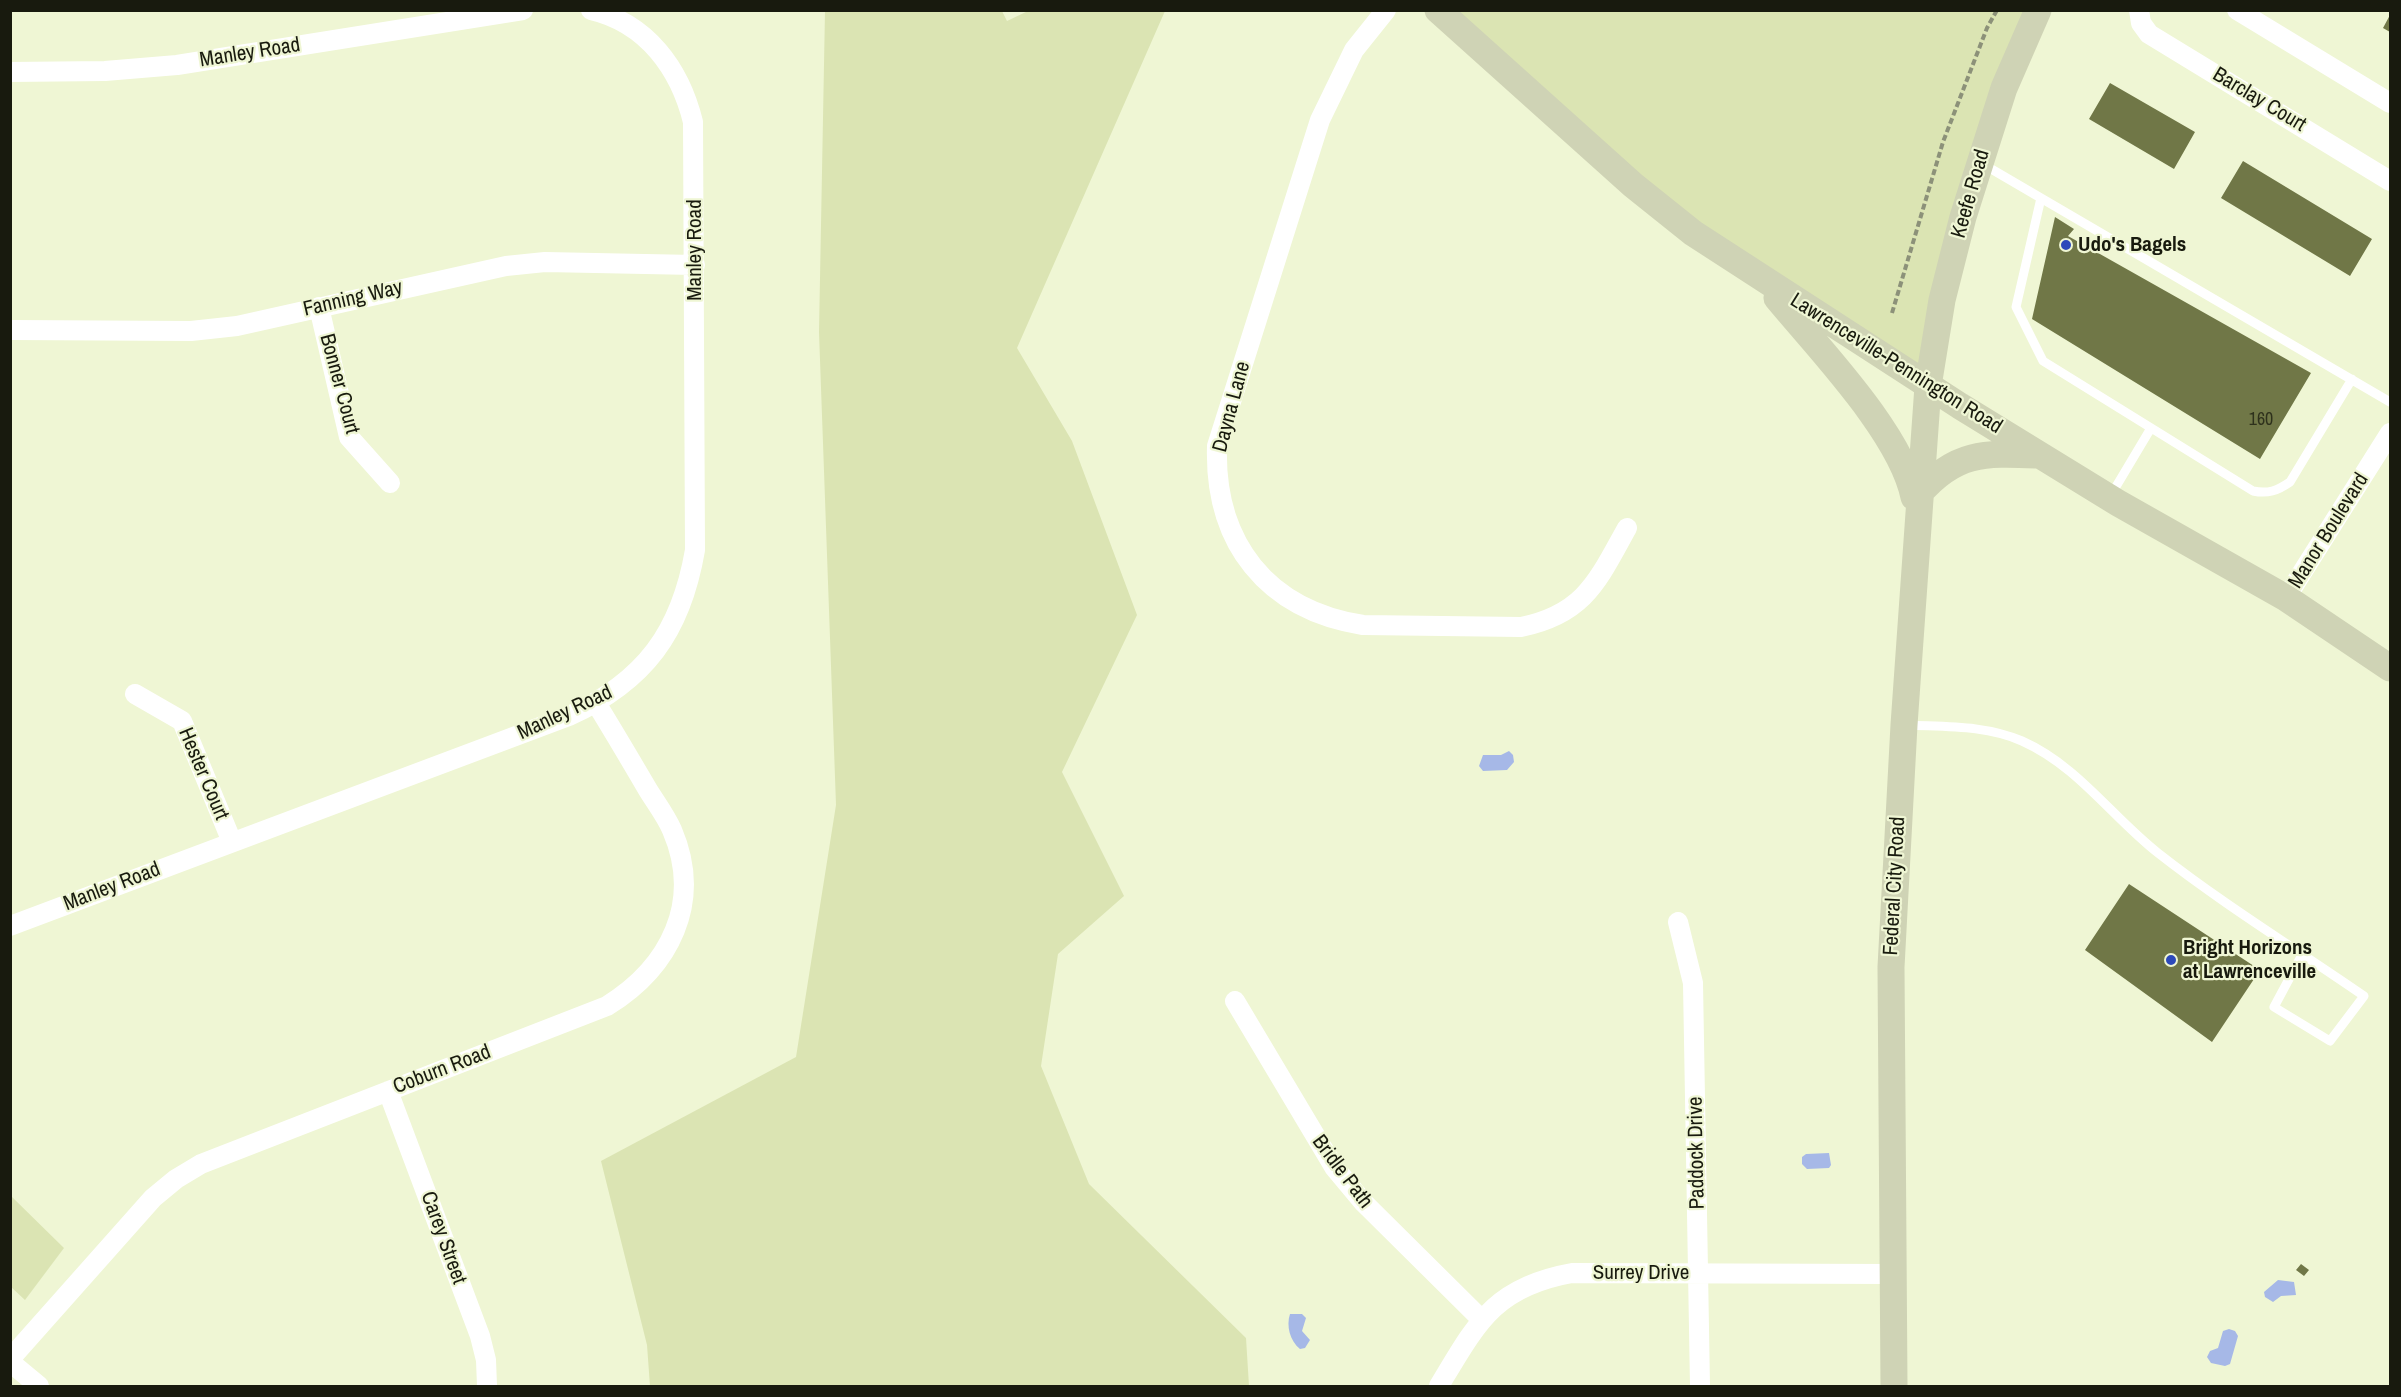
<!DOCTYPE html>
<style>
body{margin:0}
#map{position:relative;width:2401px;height:1397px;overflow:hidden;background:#eff6d4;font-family:"Archivo Narrow",sans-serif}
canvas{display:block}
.frame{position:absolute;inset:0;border:12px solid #181a0e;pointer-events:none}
</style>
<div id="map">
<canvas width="2401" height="1397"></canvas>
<div class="frame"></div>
</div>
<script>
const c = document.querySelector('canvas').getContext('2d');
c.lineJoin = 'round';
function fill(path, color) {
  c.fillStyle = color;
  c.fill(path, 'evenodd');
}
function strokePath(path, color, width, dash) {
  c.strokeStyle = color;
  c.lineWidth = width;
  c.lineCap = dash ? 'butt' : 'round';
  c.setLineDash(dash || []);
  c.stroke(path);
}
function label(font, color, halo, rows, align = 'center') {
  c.font = font + ' "Archivo Narrow",sans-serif';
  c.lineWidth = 4.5;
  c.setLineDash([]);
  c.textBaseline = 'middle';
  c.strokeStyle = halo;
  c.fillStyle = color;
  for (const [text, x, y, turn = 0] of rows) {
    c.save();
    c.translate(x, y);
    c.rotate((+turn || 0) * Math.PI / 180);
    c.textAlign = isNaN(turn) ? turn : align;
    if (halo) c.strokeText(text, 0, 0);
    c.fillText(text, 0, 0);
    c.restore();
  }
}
fill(new Path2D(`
 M825,11H1002L1007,21L1028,11H1165L1017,348L1072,441L1137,615L1062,772L1124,896L1058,954L1041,1066L1089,1184L1246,1338L1249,1386H650L647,1345L601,1161L796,1057L836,805L819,332Z
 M1456,11H2032L1923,372L1687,216Z
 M11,1196L64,1248L25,1300L11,1287Z`), '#dbe4b3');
fill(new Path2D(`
 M1509,751L1513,755L1514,762L1507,770L1483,771L1479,766L1483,755H1501Z
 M1829,1153L1831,1165L1829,1168L1807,1169L1802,1164V1157L1806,1154Z
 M2278,1280L2294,1282L2296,1295L2281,1296L2273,1302L2265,1297L2264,1292Z
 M1290,1314H1302L1306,1318L1302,1331L1310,1340L1305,1348L1300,1349C1290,1341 1286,1326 1290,1314Z
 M2229,1329L2235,1331L2238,1336L2230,1364L2225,1366L2211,1363L2207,1357L2210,1351L2218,1348L2223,1331Z`), '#a6b8e7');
fill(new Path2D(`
 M2390,15V32L2383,28Z
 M2110,83L2195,132L2174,169L2089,119Z
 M2243,161L2372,239L2350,276L2221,198Z
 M2055,217L2074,229L2068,236L2311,373L2260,459L2032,319Z
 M2129,884L2260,970L2212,1042L2085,950Z
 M2301,1264L2309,1270L2304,1276L2296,1270Z`), '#707747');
strokePath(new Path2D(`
 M1892,313L1943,142L1987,28L1997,10`), '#8c9179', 4, [6, 3]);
strokePath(new Path2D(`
 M1981,163L2390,402
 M2041,198L2016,307L2043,361L2253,491C2268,494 2277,491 2290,482L2352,379
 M2111,495L2151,428
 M1906,725C1946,727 1985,725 2022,741C2078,766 2111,816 2158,853C2223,904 2296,949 2364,996L2330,1041L2274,1007L2303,953`), '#fff', 9);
strokePath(new Path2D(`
 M1386,10L1354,50L1320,120L1217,446C1214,543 1267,610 1363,625L1521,627C1585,614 1598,580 1627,528
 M2139,10L2141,23L2149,34L2390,181
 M2237,10L2390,103
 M10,72L105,71L177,65L523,10
 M319,307L349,437L390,483
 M10,330L191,331L237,326L506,266L545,262L695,265
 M2286,598L2390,433
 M135,694L182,721L232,842
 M1678,922L1693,983L1700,1386
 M10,926L569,716C645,681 681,632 695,550L693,122C680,69 647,23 591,10
 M1235,1001L1334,1167L1364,1203L1481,1319
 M388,1091L480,1336L486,1360L487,1386
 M10,1359L153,1198L176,1179L201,1164L607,1006C670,967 703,902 672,830C666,816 656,803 648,790C631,761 614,732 596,703
 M10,1362L39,1386
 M1439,1386C1477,1323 1494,1287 1572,1273L1894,1274`), '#fff', 20);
strokePath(new Path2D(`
 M1438,10L1633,185L1693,233L1960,406L2118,503L2286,598L2390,668
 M1777,298C1819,349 1901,433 1914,497
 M1919,494C1955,452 1984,453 2036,455
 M1894,1386L1891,967L1904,725L1928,386L1942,300L1963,217L2004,88L2038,10`), '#cfd3b5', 27);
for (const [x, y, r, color] of [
 [2066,245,6,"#2d49ba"],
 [2171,960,6,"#2d49ba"]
]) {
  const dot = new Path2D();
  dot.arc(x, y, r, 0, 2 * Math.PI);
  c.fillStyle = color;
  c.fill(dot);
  strokePath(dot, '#eff6d4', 2);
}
label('18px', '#2e311c', null, [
 ["160",2261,420]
]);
label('21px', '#181a0e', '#eff6d4', [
 ["Manley Road",250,53,-9],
 ["Barclay Court",2259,100,31],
 ["Keefe Road",1971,194,-74],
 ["Manley Road",695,250,-90],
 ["Fanning Way",353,299,-13],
 ["Lawrenceville-Pennington Road",1896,364,32],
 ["Bonner Court",339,384,75],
 ["Dayna Lane",1232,407,-75],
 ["Manor Boulevard",2329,531,-58],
 ["Manley Road",565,713,-25],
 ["Hester Court",203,774,67],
 ["Federal City Road",1895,886,-87],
 ["Manley Road",112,887,-21],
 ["Coburn Road",442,1070,-21],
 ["Paddock Drive",1697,1153,-91],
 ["Bridle Path",1342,1172,53],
 ["Carey Street",443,1238,70],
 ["Surrey Drive",1641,1273]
]);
label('bold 21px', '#181a0e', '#eff6d4', [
 ["Udo's Bagels",2078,245],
 ["Bright Horizons",2183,948],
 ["at Lawrenceville",2183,972]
], 'left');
</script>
